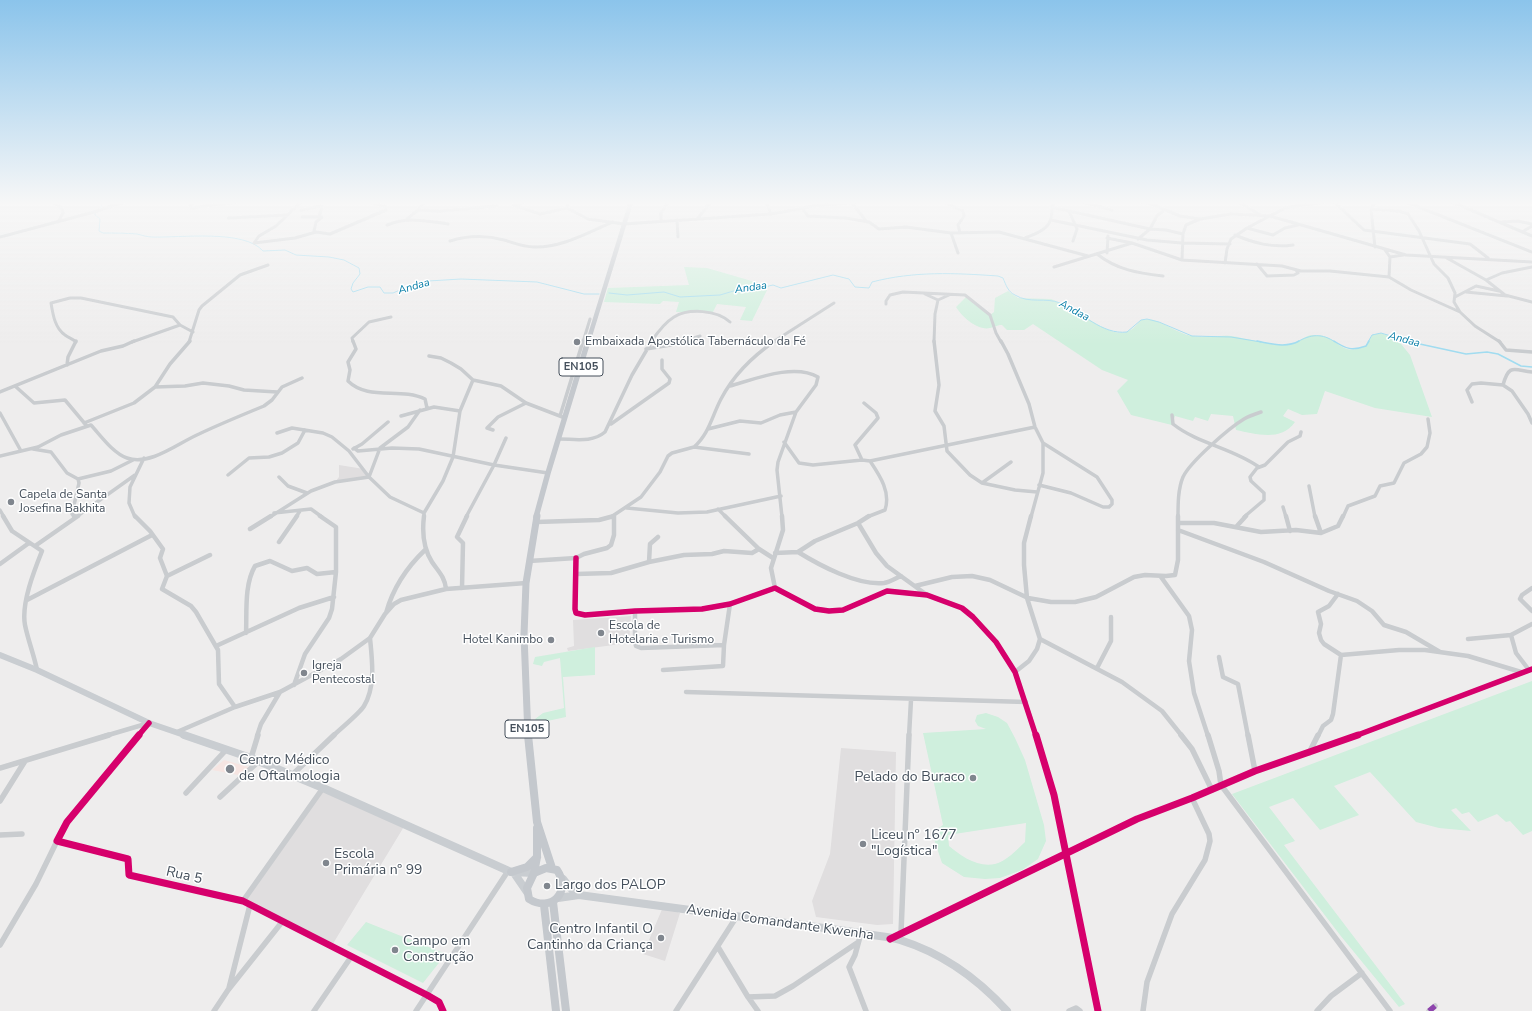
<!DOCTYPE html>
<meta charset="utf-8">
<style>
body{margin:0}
canvas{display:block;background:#eeeded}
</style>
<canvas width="1532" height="1011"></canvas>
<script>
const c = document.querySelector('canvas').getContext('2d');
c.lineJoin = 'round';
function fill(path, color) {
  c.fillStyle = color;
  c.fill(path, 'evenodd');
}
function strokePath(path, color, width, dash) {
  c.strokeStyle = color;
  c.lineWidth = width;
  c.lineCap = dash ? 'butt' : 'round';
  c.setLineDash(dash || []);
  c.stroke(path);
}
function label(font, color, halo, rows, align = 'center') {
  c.font = font + ' "Nunito Sans",sans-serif';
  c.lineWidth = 3;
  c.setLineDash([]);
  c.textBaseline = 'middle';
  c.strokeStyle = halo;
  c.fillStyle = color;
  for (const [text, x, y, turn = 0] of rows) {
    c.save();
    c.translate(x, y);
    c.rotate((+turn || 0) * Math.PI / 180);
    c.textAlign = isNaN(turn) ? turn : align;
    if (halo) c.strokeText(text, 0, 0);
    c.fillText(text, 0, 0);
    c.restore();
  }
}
fill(new Path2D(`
 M339,465L364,469L369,477L335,482L339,477Z
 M631,616L629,643L568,651L567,648L574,646L573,620Z
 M841,748L896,752L893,924L877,925L816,917L812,901L830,854Z
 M323,788L405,825L331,947L243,901Z
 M663,907L680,913L665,961L643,954Z`), '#e0dedf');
fill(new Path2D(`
 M224,760L249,767L238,775L212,770Z`), '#f6e5e2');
fill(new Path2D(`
 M684,267L707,268L769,286L752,321L740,320L746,307L717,304L713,312H676L679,302L663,301L660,304L604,302L608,288L689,285Z
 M1008,291L1018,298L1051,299C1059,302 1069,306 1077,311C1089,319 1112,337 1127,332C1134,329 1136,325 1141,320C1157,315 1174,333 1192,336C1205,338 1218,335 1231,336C1251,339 1272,347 1292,344C1302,342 1303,334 1316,335C1341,336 1338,358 1366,346L1372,335L1381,333L1397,339L1410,355L1432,417L1375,408L1325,391L1317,414L1302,415L1288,409L1283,416L1295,422C1281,442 1256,434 1236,430L1233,416L1211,414L1208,421L1195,417L1193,421L1175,416L1172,425L1131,415L1117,391L1128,380L1102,370L1033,324L1024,330H1007L1002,325C997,325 995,327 990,328C978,331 962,317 956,307L966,297L990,315L994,312L995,298Z
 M595,647V675L563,677L566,717L538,723L535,719L543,713L564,708L560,658L544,662L542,666L533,664L535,657Z
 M1532,681V831L1523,835L1510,821L1506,822L1497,814L1478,822L1469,812L1462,814L1456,808L1451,810L1471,831L1439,828L1416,822L1370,772L1334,786L1359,815L1320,830L1293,798L1269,807L1295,841L1284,845L1405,1004L1399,1007L1340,935L1232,794Z
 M986,713L998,717L1007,723L1015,738L1025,760L1044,825L1046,841L1038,859L1022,870L1000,878L985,879L964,877L942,863L932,833L943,825L923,733L986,729L978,726L975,721L977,715ZM1026,823L1025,842C1018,849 1005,862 995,864C978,868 961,856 949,846L948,835Z
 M366,922L446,954L423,983L347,945Z`), '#cfefdd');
strokePath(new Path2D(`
 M100,209L103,202
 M95,213V215L100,219L99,231L103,233C114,233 126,233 137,234C142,235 147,237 152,237C180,238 244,229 263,251L285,250L296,255L329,257L344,260L359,268L360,274L353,283L351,289L353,292L368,287H380L384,293H393L409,286L428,281L461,279L537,282L584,294H599
 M609,293L627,295L664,292L680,297L720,295L747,287L760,288L773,285L781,288L833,275L849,279L855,287L869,288L872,282C914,271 955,273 998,276L1003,278C1006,285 1008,292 1015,295C1029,304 1046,297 1060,303C1082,312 1102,335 1127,332L1141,320L1147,319L1159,322L1192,336L1231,337L1261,342
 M1297,342C1311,334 1322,333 1335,342
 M1368,342L1372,335L1381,333L1411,342`), '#a1dcf0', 1);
strokePath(new Path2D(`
 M1257,341C1270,344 1287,348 1299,341
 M1334,341C1346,349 1352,351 1366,346L1369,341
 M1406,341L1466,354L1487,352L1498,354L1521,366L1532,367`), '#a1dcf0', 1.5);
strokePath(new Path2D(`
 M52,202L62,208L63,213L58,222
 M195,202L190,205L191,208L236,202
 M424,202L418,210L440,211L497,206
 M766,202L771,214
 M851,202L867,222
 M944,202L963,211L964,216L958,225L960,233
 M1083,202L1112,210
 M1141,202L1149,203L1180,216L1200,219L1231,214L1270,216L1406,255L1532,262
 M1238,202L1259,214
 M1334,202L1364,230L1470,244L1488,258
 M1375,202L1371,209L1375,247
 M1406,202L1532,252
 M1452,202L1532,236
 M513,205L540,214L567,208L588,219L624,224L771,214L814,206L857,202
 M513,205L524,202
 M1051,207L1150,229L1166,230L1183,234
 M567,208L568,202
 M802,208L808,216L846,218L869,222L879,229L906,227L951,233L999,232L1088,256
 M1371,209L1399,211L1408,214L1419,231L1434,264L1448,278L1455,293L1454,302L1460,312
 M301,210L322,206L319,217
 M1069,211L1077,229L1073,241
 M302,217H322L316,222L314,231L316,232
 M228,218L288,215
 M698,218L711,202
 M407,219L418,210
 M677,220L678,237
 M1051,220L1147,240L1182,243L1230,244
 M661,221V213L668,202
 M1502,222L1517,221L1532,224
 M387,225C408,216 426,221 448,224
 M1247,228L1273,235L1285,228L1298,225
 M1522,232L1532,226
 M951,233L958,253
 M1235,235C1254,243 1272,248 1293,245
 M0,237L94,212L124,202
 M1025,238C1034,234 1049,230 1051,218C1052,213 1052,208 1054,202
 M1107,238L1132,243L1182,260L1282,266L1301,271H1330L1389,277L1411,290L1460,312L1475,326L1500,342
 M1138,239L1150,229L1157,216L1164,210
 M450,241C469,235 486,235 504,240C514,243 524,247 534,247C562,248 588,232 613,222
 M254,243L295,238L316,232L330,234L386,210V207L370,202
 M254,243L259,236L276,226L301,202
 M1385,250L1390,257L1389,277
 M1107,253L1108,236
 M1097,254C1117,270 1138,273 1163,276
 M1390,257L1403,255
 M1445,257L1486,280L1505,295L1532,302
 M1182,260L1183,234L1186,225L1200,219
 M1225,263L1227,249L1231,239L1247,228L1285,208L1324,202
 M1257,264L1267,276L1294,275L1298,273L1296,270
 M1054,267L1132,243
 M1486,280L1502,273L1532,267
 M1466,292L1507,296
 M925,294L938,300L949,295
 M1455,297L1476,286L1499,291
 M886,304V301L890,295L903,292L965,295L990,315L996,333L1001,342
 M76,342C73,339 69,338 65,335C55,328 53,315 51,303L70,298H81L173,317L180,325L193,332
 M132,342L180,325
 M189,342L199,310L202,306L240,275L268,265
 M353,342L352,338L369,322L391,317
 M583,342L590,319
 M651,342C657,333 664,323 674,317C689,308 717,310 730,322
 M681,342L700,336
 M773,342L834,303
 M934,342L935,314L938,300`), '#c9cccf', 3);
strokePath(new Path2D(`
 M353,341L356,349L348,362L350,370L348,381C368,401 401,387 425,399L427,408
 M934,341L939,385L935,411L944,426L947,451L970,475L982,483L1015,490L1037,492
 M1001,341L1008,354L1029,404L1035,427L1043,443V473L1031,517
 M1499,341L1506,350L1532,352
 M646,349L671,345L684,341
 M429,356L441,358L451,363L461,369L473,380L501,386L526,403L565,418
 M67,365L68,357L76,341
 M1503,385C1509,363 1514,370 1532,372
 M15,386L34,403L65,400L86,425
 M730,386C755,379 794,363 818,377L816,385L796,412L778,462L777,470L782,517
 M155,387L185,386L203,383L229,386L244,390L277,392
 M0,392L101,351L123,346L134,341
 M1472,402L1467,390L1472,384L1481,383L1503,385L1512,391L1528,414L1532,423
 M0,413L21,451
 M1172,415L1173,424C1198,444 1233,448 1259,467
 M401,416L434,407L460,411
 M560,416L583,341
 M84,423L134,403L155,387L170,364L190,341
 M611,424L669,383L670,379L662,369V360
 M708,429L740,421L761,423L780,415L796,412
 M493,430L487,428L498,417L526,403
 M277,433L292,428L323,433L332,437L349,451L369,477L390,497L424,513V517
 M559,439C575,439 592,443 605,432L632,375L652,341
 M784,442L799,463L813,465L862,460L870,461L1035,427
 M694,447C709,434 712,416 721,399C733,376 753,356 775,341
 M354,448L358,451L392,448L419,449L494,465L548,473
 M33,449L51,452L67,473L78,479L111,471L133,460
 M353,449L362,444L388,422
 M0,456L38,447L61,435L91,425C101,436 113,453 127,458C151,466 178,443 199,434C220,424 242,415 264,406L272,400L282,387L302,378
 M862,460L855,445L878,418L876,413L864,403
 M228,475L249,458L269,457L282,453L298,443L305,430
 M279,477L288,486L307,493
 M982,483L1011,462
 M1039,485L1071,493L1103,507H1109L1112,504V500L1097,477L1043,443
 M1309,486L1315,517
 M1283,507L1286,517
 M627,508L678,513L707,512L781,496
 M718,509L726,517
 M0,510L4,517
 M274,513L311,509L322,517
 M424,513L443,481L453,457L460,411L473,380
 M76,517L72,514L79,483L78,479
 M76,517L135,475
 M135,517L129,503L130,487L144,458
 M270,517L311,491L335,482L369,477L380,448L408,427L420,410
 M296,517L300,511
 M466,517L494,465L506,438
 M611,517L641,497L660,472L668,456L672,453L694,447L749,454
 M867,517L885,510C891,492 880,476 870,461
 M1178,517C1178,504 1178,489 1183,477C1190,462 1229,428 1244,419C1249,416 1255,414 1261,412
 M1244,517L1264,500V493L1251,481L1250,477L1257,468L1265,465L1288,442L1300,436L1301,432
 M1343,517L1348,506L1375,496L1380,486L1394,483L1404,463L1421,454L1427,447L1430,433L1428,419`), '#c9cccf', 3.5);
strokePath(new Path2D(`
 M3,516L12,531L42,551C34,571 21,604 25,625C28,640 34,655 37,670
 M74,516L76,517
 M135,516L150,531L163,549L160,558L167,576
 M424,516C422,532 423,548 432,562C438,571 445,577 446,589
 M725,516L759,549L773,558
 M1286,516L1290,531
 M1315,516L1321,533
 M536,522L599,520L614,516
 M858,523L876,553L887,566L927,595
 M1178,523H1214L1261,532L1296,530L1321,533L1338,526L1343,516
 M1236,527L1246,516
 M250,529L271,516
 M1178,530L1264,562L1329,591L1357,601L1372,611L1384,625L1406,632L1440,652
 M279,542L297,516
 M35,546L78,516
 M798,552C819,565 858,586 884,583C890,582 896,578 901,576
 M775,553L798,552L815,541L858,523L869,516
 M210,555L167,576L162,589L191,606L196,612L218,650L219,684L235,707
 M576,558L575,609L576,613L585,615L635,611L702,609L730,604L775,588L815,609L829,611L843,610L887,591L927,595L962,608L973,617L996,642L1015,672L1036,736
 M529,561L576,558L584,554L607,548L611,545L614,535V516
 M649,562L650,544L658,537
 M0,564L29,543
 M576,574L611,573L649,562L684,555L712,554L724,551L752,553L759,549
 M1161,577L1189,616L1192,630L1189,661L1194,693L1208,736
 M915,586L952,577L972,576L990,580L1028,598L1051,602H1075L1096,597L1134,577L1145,575L1166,576L1175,575L1178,560V516
 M462,588L463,543L457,537L467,516
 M775,588L771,568L783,530L782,516
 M1532,588L1522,595L1520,599L1532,611
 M1338,594L1329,606L1318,612L1321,624L1319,633L1321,640L1324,644L1341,655L1399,650H1425L1468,656L1521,672
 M27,600L152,535
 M635,611V642L636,646L641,648L724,645
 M386,613C393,588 406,568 425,550
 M246,633C247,612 244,585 255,566L270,561L292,571L307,568L317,574L336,572
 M1511,635L1516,653L1529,670
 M1040,639L1122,682L1162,711L1182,736
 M1468,639L1511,635L1532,624
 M216,646L299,608L334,597
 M1219,657L1223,677L1238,684L1248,736
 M1097,668L1111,641V617
 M663,670L723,666L724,645L730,604
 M1015,672L1029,661L1037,649L1040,639L1027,598L1024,565V543L1031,516
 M294,685L305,654L329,618L332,609L336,572V527L320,516
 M686,692L1026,702
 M177,732L235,707L280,692L341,659L370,638L385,614L394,604L401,600L446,589L526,583
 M105,736L149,723
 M138,736L149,723
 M257,736L261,724L280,692
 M333,736C341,728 359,714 364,706C376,686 372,660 370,638
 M909,736L911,700
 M1318,736L1323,726L1331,720L1333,714L1341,655
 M1355,736L1532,669`), '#c9cccf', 4.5);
strokePath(new Path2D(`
 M139,735L67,822L57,841L128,859L129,875L243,901L427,995L439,1002L443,1011
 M1036,735L1054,795L1098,1011
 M1181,735L1192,749L1212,790
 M1208,735L1219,771L1221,785L1390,1011
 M1248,735L1255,771
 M1309,753L1318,735
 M251,758L258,735
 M0,768L109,735
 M292,775L334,735
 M186,793L226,750
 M220,797L259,761
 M0,801L25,761
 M0,835L22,834
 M243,901L323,788
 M861,933L855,955L849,967L866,1011
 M901,933L909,735
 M893,938L1137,819L1192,798L1255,771L1358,735
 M0,945L36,884L57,841
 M718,947L748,997L775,996L793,986L857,943
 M229,988L250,905
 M748,997L758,1011
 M214,1011L228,990L282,922
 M314,1011L351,957
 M416,1011L508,871
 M676,1011L737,916
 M1069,1011L1076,1008L1080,1011
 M1143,1011L1147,982L1172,914L1205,860L1210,841L1209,834L1192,798
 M1317,1011L1331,996L1362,973
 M1429,1011L1435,1006`), '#c9cccf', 5.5);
strokePath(new Path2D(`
 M0,655L37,670L149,723L187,736`), '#c9cdd1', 6);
strokePath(new Path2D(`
 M184,735L251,758L323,788L511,872L534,873
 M514,873L527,892
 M563,879L569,887L579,895
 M558,898L579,895L861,933C874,936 888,936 900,940C942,953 978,979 1007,1011`), '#c9cdd1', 8);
strokePath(new Path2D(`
 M588,342L631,202`), '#c4c8cd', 4.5);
strokePath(new Path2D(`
 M536,517L548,473L588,341`), '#c4c8cd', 5.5);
strokePath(new Path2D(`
 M528,736L524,635L526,583L537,516`), '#c4c8cd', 7);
strokePath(new Path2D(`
 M528,735L537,822L552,868
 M546,868L557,870C572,892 551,913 529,899L527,888L534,873Z
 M511,872L527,867L537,857
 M534,873L537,857V828
 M553,902L566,1011
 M544,905L556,1011`), '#c4c8cd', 8);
strokePath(new Path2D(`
 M1429,1011L1435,1006`), '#8e44ad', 5.5, [12, 5.5]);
strokePath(new Path2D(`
 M576,558L575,609L576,613L585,615L635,611L702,609L730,604L775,588L815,609L829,611L843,610L887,591L927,595L962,608L973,617L996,642L1015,672L1036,736
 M138,736L149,723
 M1355,736L1532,669`), '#d6006c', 5.5);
strokePath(new Path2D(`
 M139,735L67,822L57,841L128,859L129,875L243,901L427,995L439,1002L443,1011
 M1036,735L1054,795L1098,1011
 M890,939L1137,819L1192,798L1255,771L1358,735`), '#d6006c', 7);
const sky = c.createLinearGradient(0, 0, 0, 344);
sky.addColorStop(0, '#8bc4eb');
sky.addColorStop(0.59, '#f7f7f7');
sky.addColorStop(1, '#f7f7f700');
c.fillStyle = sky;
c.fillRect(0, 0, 1532, 344);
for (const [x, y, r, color] of [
 [577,342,4,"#80868e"],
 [11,502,4,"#80868e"],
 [601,633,4,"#80868e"],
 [551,640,4,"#80868e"],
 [304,673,4,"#80868e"],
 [230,769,5,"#80868e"],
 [973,778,4,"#80868e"],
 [863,844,4,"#80868e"],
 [326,863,4,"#80868e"],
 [547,886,4,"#80868e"],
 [661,938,4,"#80868e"],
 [395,950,4,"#80868e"]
]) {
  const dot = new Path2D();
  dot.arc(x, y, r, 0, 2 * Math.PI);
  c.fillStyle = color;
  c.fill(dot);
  strokePath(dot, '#fff', 1.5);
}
label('italic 11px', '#047ca6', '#fff', [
 ["Andaa",414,287,-16],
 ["Andaa",751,288,-8],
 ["Andaa",1074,311,28],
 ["Andaa",1404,340,15]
]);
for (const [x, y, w] of [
 [581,367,44],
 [527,729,44]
]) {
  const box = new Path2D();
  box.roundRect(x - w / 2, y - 9, w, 18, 3);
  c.fillStyle = '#fff';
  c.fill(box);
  strokePath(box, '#444f5b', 1);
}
label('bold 11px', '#444f5b', null, [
 ["EN105",581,367],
 ["EN105",527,729]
]);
label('12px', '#444f5b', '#fff', [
 ["Embaixada Apostólica Tabernáculo da Fé",585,342],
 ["Capela de Santa",19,495],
 ["Josefina Bakhita",19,509],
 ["Escola de",609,626],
 ["Hotelaria e Turismo",609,640],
 ["Hotel Kanimbo",543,640,"right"],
 ["Igreja",312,666],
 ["Pentecostal",312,680]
], 'left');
label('14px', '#444f5b', '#fff', [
 ["Centro Médico",239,761],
 ["de Oftalmologia",239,777],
 ["Pelado do Buraco",965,778,"right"],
 ["Liceu nº 1677",871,836],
 ["\"Logística\"",871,852],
 ["Escola",334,855],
 ["Primária nº 99",334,871],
 ["Largo dos PALOP",555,886],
 ["Centro Infantil O",653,930,"right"],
 ["Cantinho da Criança",653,946,"right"],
 ["Campo em",403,942],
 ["Construção",403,958]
], 'left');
label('14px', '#444f5b', '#fff', [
 ["Rua 5",184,876,13],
 ["Avenida Comandante Kwenha",780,923,8]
]);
</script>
